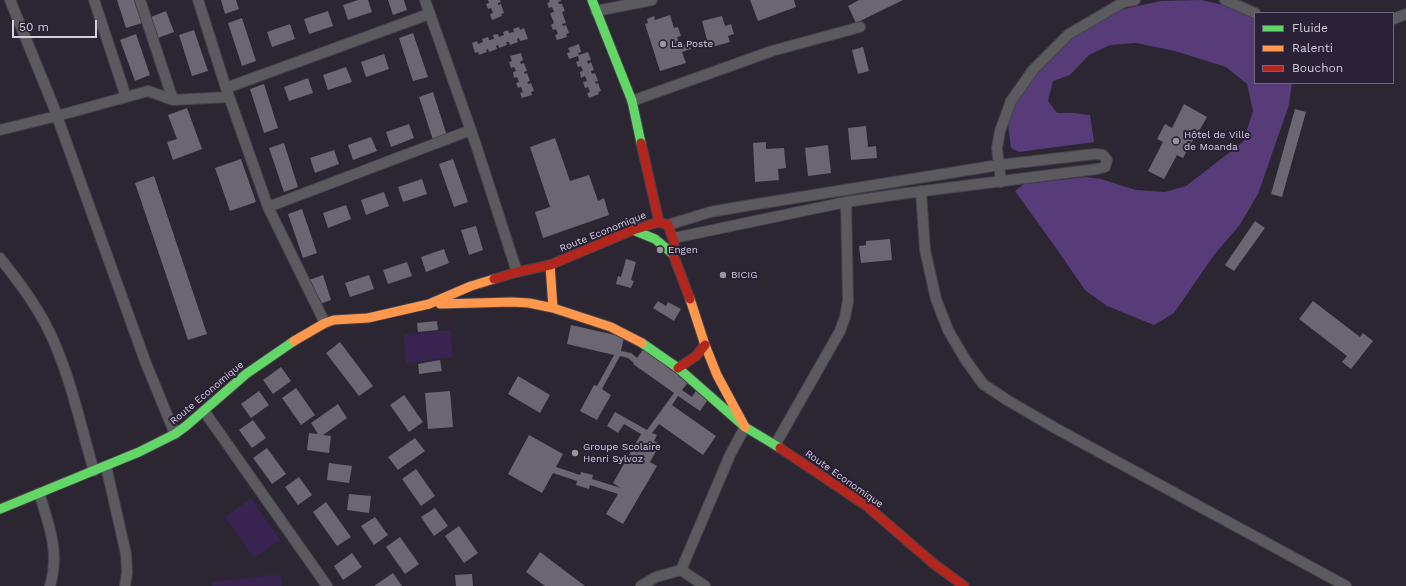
<!DOCTYPE html>
<meta charset="utf-8">
<style>
body{margin:0}
#map{position:relative;width:1406px;height:586px;overflow:hidden;background:#2b2631;font-family:"Work Sans",sans-serif}
canvas{display:block}
.legend{position:absolute;left:1254px;top:12px;width:140px;height:72px;box-sizing:border-box;background:#2a2136;border:1px solid #6e6779;margin:0;padding:5px 7px;list-style:none;font-size:12px;color:#d5cfdd}
.legend li{display:flex;align-items:center;gap:8px;height:20px}
.legend b{width:20px;border:1px solid #6e6779}
.scale{position:absolute;left:12px;top:20px;width:85px;height:18px;box-sizing:border-box;border:2px solid #d5cfdd;border-top:0;padding-left:5px;font-size:12px;line-height:14px;white-space:nowrap;color:#d5cfdd;-webkit-text-stroke:3px #2a2136;paint-order:stroke}
</style>
<div id="map">
<canvas width="1406" height="586"></canvas>
<ul class="legend">
<li><b style="height:5px;background:#63d668"></b>Fluide</li>
<li><b style="height:5px;background:#ff974d"></b>Ralenti</li>
<li><b style="height:5px;background:#b3261e"></b>Bouchon</li>
</ul>
<div class="scale">50 m</div>
</div>
<script>
const c = document.querySelector('canvas').getContext('2d');
c.lineJoin = 'round';
function fill(path, color) {
  c.fillStyle = color;
  c.fill(path, 'evenodd');
}
function strokePath(path, color, width, dash) {
  c.strokeStyle = color;
  c.lineWidth = width;
  c.lineCap = dash ? 'butt' : 'round';
  c.setLineDash(dash || []);
  c.stroke(path);
}
function label(font, color, halo, rows, align = 'center') {
  c.font = font + ' "Work Sans",sans-serif';
  c.lineWidth = 4;
  c.setLineDash([]);
  c.textBaseline = 'middle';
  c.strokeStyle = halo;
  c.fillStyle = color;
  for (const [text, x, y, turn = 0] of rows) {
    c.save();
    c.translate(x, y);
    c.rotate((+turn || 0) * Math.PI / 180);
    c.textAlign = isNaN(turn) ? turn : align;
    if (halo) c.strokeText(text, 0, 0);
    c.fillText(text, 0, 0);
    c.restore();
  }
}
fill(new Path2D(`
 M451,330L453,357L406,363L404,335Z
 M251,498L280,540L254,558L225,517Z
 M280,574L282,586H212V582Z`), '#392351');
fill(new Path2D(`
 M1201,0L1232,7L1255,19V83H1292L1289,105L1258,194L1239,226L1214,255L1174,313L1154,325L1107,306L1085,290L1056,248L1015,191L1024,184L1086,177L1101,179L1136,190L1165,192L1186,186L1243,142L1253,111L1247,84L1226,67L1175,51L1136,43L1110,45L1089,55L1070,75L1053,81L1048,101L1057,113H1073L1090,115L1094,142L1019,152L1011,148L1008,124L1015,103L1024,84L1056,50L1084,30L1124,9L1161,1Z`), '#583b79');
fill(new Path2D(`
 M117,0H134L142,23L126,28Z
 M221,0H236L239,9L225,14Z
 M358,0H368L372,12L348,20L343,5Z
 M388,0H404L407,10L393,15Z
 M488,0H500L501,2L498,3V5L501,4L504,13L501,14L502,16L492,20L490,14L493,13L491,8L488,9L486,4L489,3Z
 M549,0H561V1L558,2L559,4H562L565,11L562,12L566,23L562,24L563,26L566,25L569,33L566,34L567,37L557,40L555,35L558,34L556,29L553,30L551,25L554,23L550,13L554,12L552,7L549,8L547,3L550,2Z
 M750,0H794L796,7L758,21Z
 M859,0H903L856,23L848,6Z
 M166,11L174,32L158,38L151,17Z
 M328,11L333,26L309,34L304,19Z
 M670,15L674,28L678,27L681,36L677,37L680,46L689,43L691,49L682,52L686,63L660,71L645,24L648,23L647,19L654,16L655,20Z
 M722,16L725,26L731,24L734,34L728,36L730,42L709,48L702,21Z
 M242,18L256,61L242,66L228,23Z
 M290,24L295,39L272,47L267,32Z
 M519,27L520,30L524,28L528,39L520,41L519,38L517,39L518,42L510,45L509,42H506L507,45L499,48L498,45L496,46L497,49L489,52L488,49L486,50L487,52L479,55L478,52L475,53L472,43L477,41L478,44L483,42L482,39L488,37L489,40L494,39L493,35L498,34L499,37L504,35L503,32L508,30L509,33L514,32L513,29Z
 M194,30L208,71L192,76L179,35Z
 M413,33L428,77L413,81L399,38Z
 M136,34L150,75L135,81L120,40Z
 M579,44L581,52L578,53L579,55L588,52L591,60L587,61L588,64L591,62L594,70L591,71L592,74L595,73L598,81L595,82L596,84L598,83L601,91L598,92L599,94L589,98L587,93L590,92L588,87L585,88L583,82L587,81L585,76L581,78L580,72L583,71L581,66L578,67L576,62L579,61L578,56L569,59L567,53L570,52L568,48Z
 M863,47L869,71L858,74L852,50Z
 M521,53L523,60L520,62L521,64L524,63L527,71L524,72L525,74L527,73L530,81L527,82L528,84L531,83L534,91L531,92L532,95L522,98L520,93L523,92L521,87L518,88L516,83L519,82L517,77L514,78L513,72L516,71L514,67L511,68L509,62L512,61L510,56Z
 M384,54L389,69L366,77L361,62Z
 M346,67L352,82L328,90L323,75Z
 M308,78L313,93L289,101L284,87Z
 M264,84L278,128L264,133L250,89Z
 M433,92L447,136L433,140L419,97Z
 M1184,104L1207,117L1198,133H1197L1183,158L1177,155L1164,179L1148,171L1163,142L1157,139L1165,124L1172,128Z
 M187,108L202,149L173,160L167,142L177,139L168,115Z
 M1295,109L1306,112L1282,197L1271,194Z
 M409,124L414,138L391,147L386,132Z
 M866,126L868,147L876,146L877,158L851,160L848,128Z
 M371,137L377,151L353,160L348,145Z
 M555,138L570,181L589,175L598,201L604,198L609,215L543,238L535,212L550,207L530,147Z
 M766,142V149L784,148L786,168L778,169L779,180L755,182L753,143Z
 M284,143L298,187L284,192L269,148Z
 M828,145L831,173L808,176L805,148Z
 M334,150L339,164L315,173L310,158Z
 M241,159L256,202L230,211L215,168Z
 M453,159L468,202L454,207L439,164Z
 M154,176L207,334L188,340L135,183Z
 M422,179L427,194L403,202L398,187Z
 M384,192L389,206L366,215L361,200Z
 M346,205L351,219L328,228L323,213Z
 M302,209L317,253L303,258L288,214Z
 M1255,221L1265,228L1234,271L1225,265Z
 M476,226L483,250L469,255L461,230Z
 M890,239L892,260L861,263L859,246L866,245V241Z
 M444,249L449,263L426,272L421,257Z
 M626,259L636,262L631,280L634,281L631,288L616,284L618,276L621,277Z
 M407,262L412,276L388,284L383,270Z
 M323,275L331,300L317,305L309,280Z
 M369,275L374,289L350,297L345,283Z
 M658,301L666,306L668,302L681,309L674,321L653,308Z
 M1313,301L1360,337L1363,333L1373,341L1351,369L1342,362L1347,356L1299,319Z
 M437,321L438,330L418,332L417,323Z
 M571,325L624,337L621,351L631,353L637,358L644,348L690,380L682,390L692,397L697,389L709,398L700,411L678,396L672,405L716,436L703,455L659,424L652,433L657,435L654,441L660,444L650,462L657,466L623,524L606,514L618,494L590,485L589,489L576,485L577,481L553,473L542,493L508,474L529,435L563,454L556,467L580,475L581,472L593,475L592,479L621,488L613,483L641,434L624,424L618,433L607,426L615,412L647,430L674,393L633,364L634,363L628,358L620,356L602,389L611,395L597,420L580,411L594,385L597,386L614,355L567,344Z
 M340,342L373,386L359,396L326,353Z
 M440,360L442,371L419,374L418,364Z
 M281,367L291,381L273,394L263,380Z
 M518,376L550,395L540,413L508,394Z
 M296,388L315,415L301,425L282,398Z
 M259,391L269,405L251,418L241,404Z
 M450,391L453,427L428,429L425,393Z
 M404,395L423,422L409,432L390,405Z
 M338,404L347,418L323,435L331,436L329,453L307,450L309,433L318,434L311,423Z
 M253,420L266,438L252,448L239,430Z
 M415,438L425,451L398,470L388,457Z
 M267,448L286,474L272,484L253,458Z
 M329,463L352,466L349,483L327,480Z
 M416,469L435,496L421,506L402,479Z
 M299,477L312,495L298,505L285,487Z
 M349,494L371,496L369,513L347,510Z
 M326,502L351,537L337,546L313,512Z
 M435,508L448,526L434,536L421,517Z
 M375,517L388,535L374,545L361,526Z
 M459,526L478,553L464,563L445,536Z
 M400,537L419,564L405,574L386,547Z
 M540,552L585,586H545L526,572Z
 M352,553L362,567L343,580L334,566Z
 M393,573L402,586H374Z
 M472,574L473,586H456L455,575Z`), '#6b6671');
const street = new Path2D(`
 M10,0L53,105L145,361L175,434
 M94,0L126,97
 M140,0L173,100
 M198,0L226,88L268,207L325,323
 M425,0L475,142L517,272
 M1225,0L1255,13
 M596,11L652,0
 M1393,19L1406,14
 M226,88L429,14
 M632,101L772,51L860,27
 M0,130L57,116L148,91L173,100L229,97
 M1001,182L997,148L1000,131L1011,101L1033,70L1069,34L1124,2L1135,0
 M921,191L925,250L936,299L948,330L965,359L983,384L1007,400L1055,428L1346,586
 M268,207L471,130
 M668,225L710,212L745,206L999,165L1095,154L1103,155L1107,160L1105,167L1097,169L900,194L846,202L674,238
 M0,258C18,281 35,303 48,329C70,373 80,424 94,471
 M204,411L327,586
 M775,445L840,331L845,317L848,301L846,202
 M106,466L126,554L127,573L125,586
 M39,493C49,525 60,552 50,586
 M681,570L705,586
 M641,586L656,577L681,570L730,455L745,427`);
const fast = new Path2D(`
 M592,0L632,101L641,143
 M633,230L655,239L673,254
 M642,343L678,368L745,427L780,448
 M0,509L139,452L175,434L186,426L246,374L294,341`);
const slow = new Path2D(`
 M550,265L553,308
 M690,299L705,345L717,375L745,427
 M440,304L512,302L529,303L553,308L611,327L642,343
 M294,341L325,323L334,320L368,318L429,304L471,286L494,279`);
const jam = new Path2D(`
 M641,143L659,222
 M494,279L517,272L550,265L633,230L649,225L659,222L668,225L674,242L673,254L690,299
 M678,368L696,356L705,345
 M780,448L868,507L934,564L964,586`);
strokePath(street, '#46424c', 12);
strokePath(fast, '#46424c', 11);
strokePath(slow, '#46424c', 11);
strokePath(jam, '#46424c', 11);
strokePath(street, '#5b5a5e', 10);
strokePath(fast, '#63d668', 9);
strokePath(slow, '#ff974d', 9);
strokePath(jam, '#b3261e', 9);
for (const [x, y, r, color] of [
 [663,44,4,"#9a94a1"],
 [1176,141,4,"#9a94a1"],
 [660,250,4,"#9a94a1"],
 [723,275,4,"#9a94a1"],
 [575,453,4,"#9a94a1"]
]) {
  const dot = new Path2D();
  dot.arc(x, y, r, 0, 2 * Math.PI);
  c.fillStyle = color;
  c.fill(dot);
  strokePath(dot, '#2a2136', 1.5);
}
label('10px', '#d5cfdd', '#2a2136', [
 ["La Poste",671,44],
 ["Hôtel de Ville",1184,135],
 ["de Moanda",1184,147],
 ["Engen",668,250],
 ["BICIG",731,275],
 ["Groupe Scolaire",583,447],
 ["Henri Sylvoz",583,459]
], 'left');
label('10px', '#d5cfdd', '#2a2136', [
 ["Route Economique",603,232,-22],
 ["Route Economique",207,393,-40],
 ["Route Economique",844,479,35]
]);
</script>
